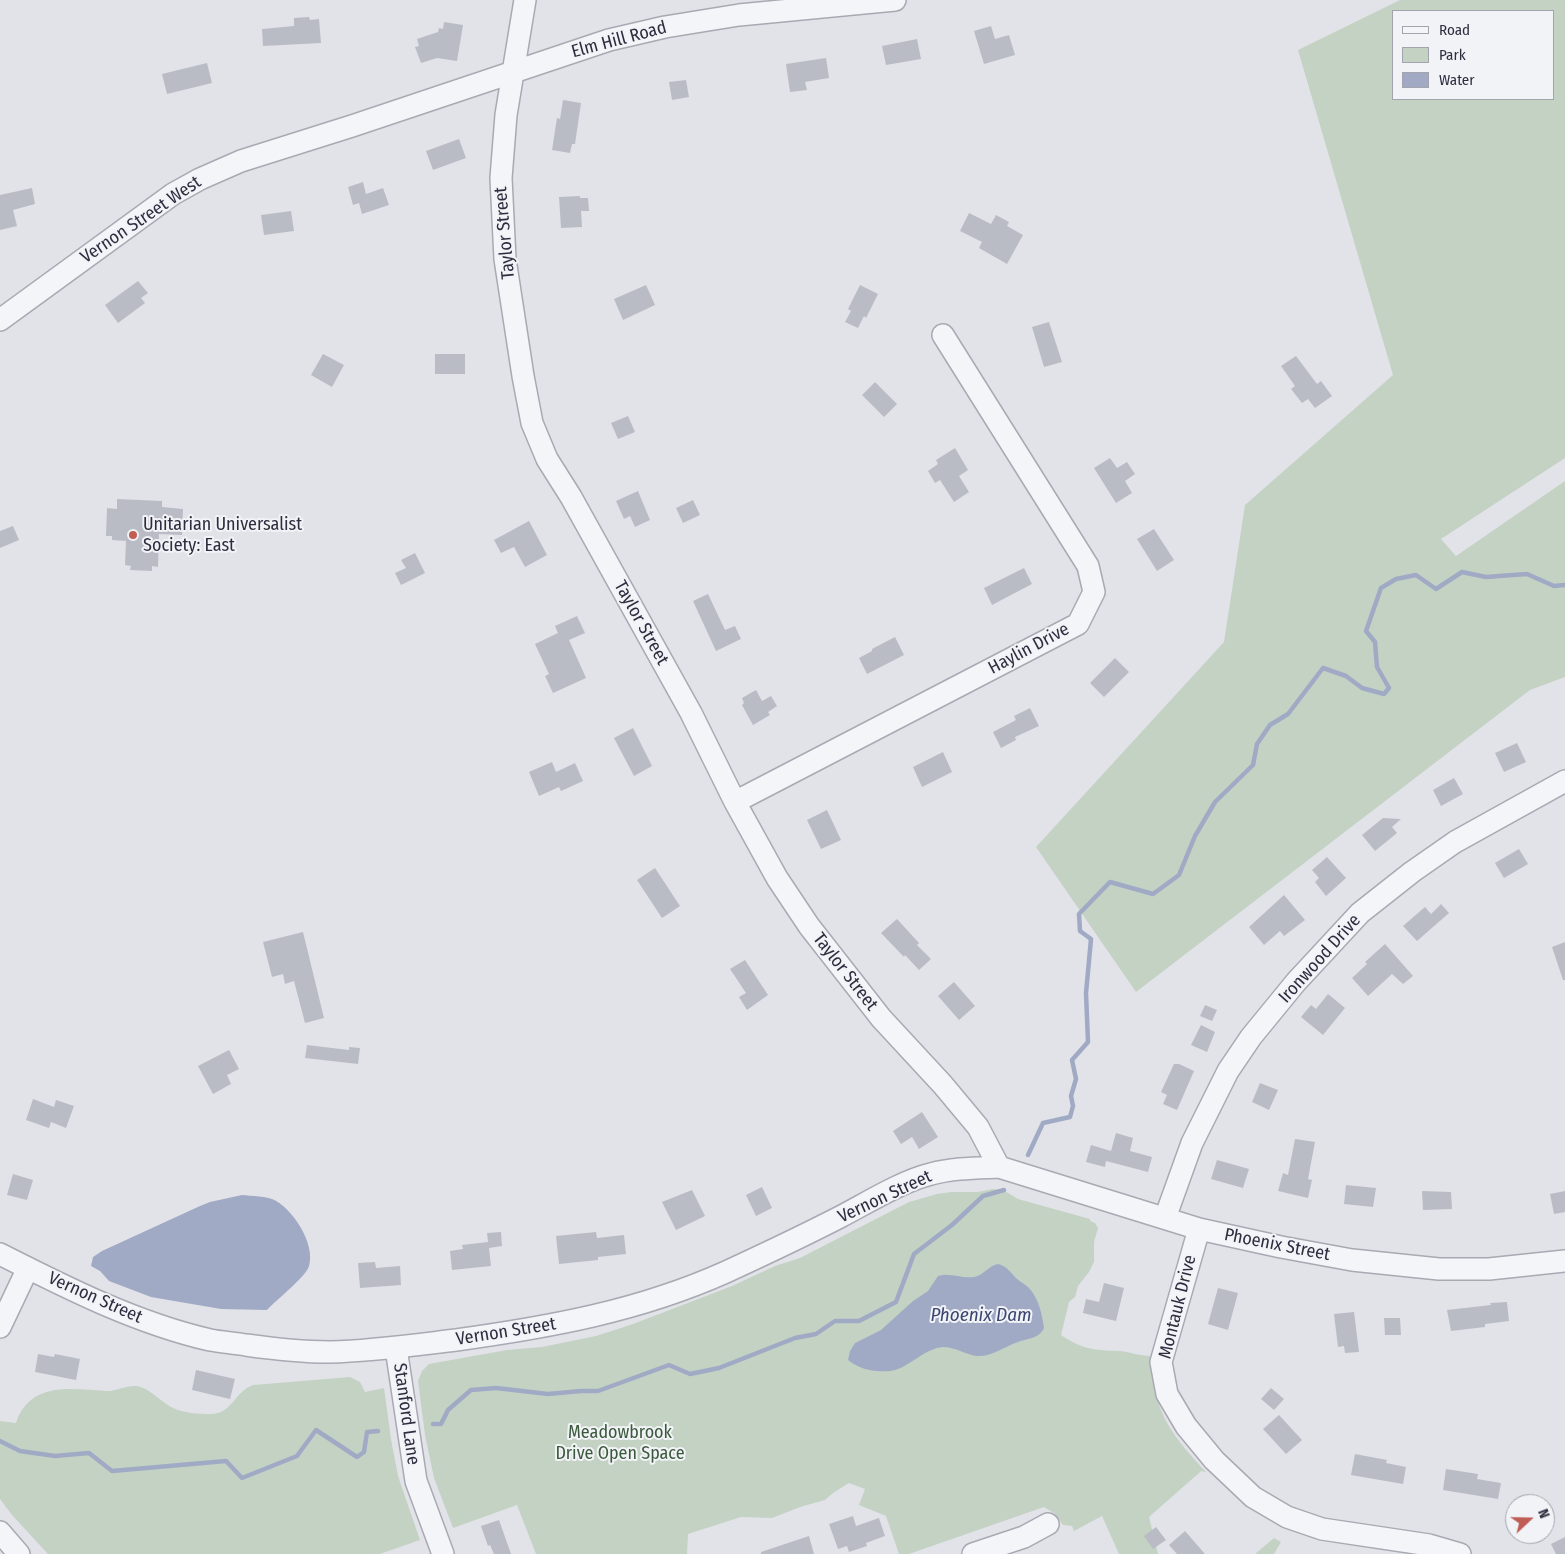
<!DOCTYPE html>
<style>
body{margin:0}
#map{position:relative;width:1565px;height:1554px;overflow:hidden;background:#e2e3e9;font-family:"Fira Sans Condensed",sans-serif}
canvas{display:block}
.legend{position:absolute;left:1392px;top:10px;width:162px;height:90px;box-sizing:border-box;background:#f2f3f7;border:1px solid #a3a4ad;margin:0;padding:6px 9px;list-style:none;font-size:15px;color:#2c2e3f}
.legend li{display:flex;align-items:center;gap:10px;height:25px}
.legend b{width:25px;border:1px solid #a3a4ad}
.north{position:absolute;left:1505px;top:1494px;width:50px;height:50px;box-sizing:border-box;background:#f2f3f7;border:1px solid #a3a4ad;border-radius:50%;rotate:69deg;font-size:14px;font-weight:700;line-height:20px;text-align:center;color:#2c2e3f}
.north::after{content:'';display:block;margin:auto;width:18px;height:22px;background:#c05e55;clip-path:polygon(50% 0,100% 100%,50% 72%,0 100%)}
</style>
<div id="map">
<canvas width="1565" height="1554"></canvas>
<ul class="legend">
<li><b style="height:6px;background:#f4f5f8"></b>Road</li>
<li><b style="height:14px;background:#c4d2c4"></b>Park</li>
<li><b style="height:14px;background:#a1aac5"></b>Water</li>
</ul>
<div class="north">N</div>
</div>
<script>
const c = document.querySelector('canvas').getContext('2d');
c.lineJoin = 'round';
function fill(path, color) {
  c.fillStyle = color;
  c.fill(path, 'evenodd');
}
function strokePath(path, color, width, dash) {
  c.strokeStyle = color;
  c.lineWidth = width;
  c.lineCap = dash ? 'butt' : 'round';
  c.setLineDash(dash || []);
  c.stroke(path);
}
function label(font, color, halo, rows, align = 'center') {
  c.font = font + ' "Fira Sans Condensed",sans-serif';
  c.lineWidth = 4;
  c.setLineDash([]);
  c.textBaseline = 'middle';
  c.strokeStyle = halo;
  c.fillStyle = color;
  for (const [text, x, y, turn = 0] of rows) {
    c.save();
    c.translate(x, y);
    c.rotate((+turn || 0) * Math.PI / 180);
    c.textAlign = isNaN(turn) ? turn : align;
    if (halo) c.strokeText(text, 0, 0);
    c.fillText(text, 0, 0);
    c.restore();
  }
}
fill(new Path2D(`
 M1400,0H1565V458L1441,539L1456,556L1565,481V677L1530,690L1136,992L1036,847L1224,642L1245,505L1393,375L1298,50ZM1394,11H1554V99H1394Z
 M993,1189L1003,1190L1018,1199L1090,1219V1221L1095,1223L1098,1228L1094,1242V1262L1089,1272L1078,1286L1075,1297L1069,1302L1061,1335C1084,1350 1094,1350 1120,1351C1130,1352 1140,1356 1150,1356C1154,1368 1153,1382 1156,1394C1163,1426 1185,1449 1206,1472L1201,1471L1199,1473L1149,1517L1158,1554H1119L1102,1516L1074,1531L1072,1526L1063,1525L1054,1513L1044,1507L909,1554H899L886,1516L859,1505L865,1489L849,1483L833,1493L825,1500L800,1507L772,1518L741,1517L688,1534L687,1554H536L517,1505L453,1528L434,1478L425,1435L418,1381L422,1371L429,1364L507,1350L542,1347L596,1336L633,1324L732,1286L775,1266L800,1258L909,1202L937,1194L951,1192H978Z
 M350,1377L360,1382L365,1392L384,1388L391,1439L398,1476L420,1540L380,1554H48L12,1515L0,1499V1421L16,1423C30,1381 71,1389 107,1391C117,1391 127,1385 137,1386C151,1389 161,1402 173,1408C183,1413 199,1414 211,1414C232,1414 234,1392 253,1385Z
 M1274,1538L1281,1542L1274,1554H1255Z`), '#c4d2c4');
fill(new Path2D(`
 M242,1195C252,1196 263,1196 272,1199C292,1207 316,1244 309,1266C306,1277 277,1299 267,1310L221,1309L151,1297L109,1281L100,1271L91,1266L93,1257L102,1251L200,1206L210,1202Z
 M998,1264C1007,1266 1010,1272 1016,1278C1020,1282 1025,1284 1029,1288C1039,1299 1042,1314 1044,1328C1039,1339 1028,1338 1018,1342C1003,1347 993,1357 976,1356C964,1354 955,1347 943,1347C924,1349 912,1365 895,1370C889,1372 882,1371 876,1371C866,1370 857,1367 848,1360L850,1351L855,1343L881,1330L913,1301L928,1291L938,1276C950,1272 962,1279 974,1277C984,1275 988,1266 998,1264Z`), '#a1aac5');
strokePath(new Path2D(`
 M1028,1155L1043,1123L1070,1117L1073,1106L1071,1096L1076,1079L1072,1060L1088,1042L1086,993L1091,939L1080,931L1079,914L1110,882L1153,894L1179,875L1195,836L1215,802L1253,765L1257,744L1270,725L1288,714L1323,668L1346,676L1362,688L1384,694L1389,688L1377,667L1375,642L1366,631L1381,588L1396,579L1416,575L1436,589L1462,572L1486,577L1527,574L1554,586L1565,585
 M433,1424H441L448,1410L471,1390L496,1388L548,1394L581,1391H598L669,1365L690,1374L719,1368L795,1338L816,1334L835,1321H859L896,1302L914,1254L952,1225L983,1196L1004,1190
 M0,1441L20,1451L55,1456L89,1453L112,1471L226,1461L242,1478L297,1456L316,1430L357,1457L364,1452L367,1432L378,1431`), '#a1aac5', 4.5);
fill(new Path2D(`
 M309,17L310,20L319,19L321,43L263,46L262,29L294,26V18Z
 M444,22L463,25L457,61L437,58L421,63L415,47L419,46L417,39L438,32L439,28L443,29Z
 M991,26L995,39L1009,35L1015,55L984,64L974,31Z
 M917,39L921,59L886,65L882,46Z
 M826,58L829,78L805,82L807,90L790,92L786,64Z
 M207,63L212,83L167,94L162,74Z
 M686,80L689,97L672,100L669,82Z
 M563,100L581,103L575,144H572L570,153L552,150L557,118L560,119Z
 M459,139L466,158L433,170L426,151Z
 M363,182L366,194L383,188L389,205L362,214L359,203L353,205L348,187Z
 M32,188L35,204L13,210L17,226L0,230V195Z
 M580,196V198H588L589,211H581L582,227L561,228L559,197Z
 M291,211L294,231L264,235L261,215Z
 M969,213L991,224L996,215L1009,222L1007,226L1023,235L1007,264L979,248L982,242L960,231Z
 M138,281L148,293L141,298L145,303L118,323L105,305Z
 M646,285L655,305L623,320L614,299Z
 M860,285L878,294L866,318L864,316L858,328L845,322L851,311L848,309Z
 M1049,322L1062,362L1044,367L1032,327Z
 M323,354L344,365L332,387L311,375Z
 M435,354H465V374H435Z
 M1296,356L1317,384L1321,381L1332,396L1315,408L1308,399L1302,403L1291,389L1295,386L1281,366Z
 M875,382L897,404L884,417L862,395Z
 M628,416L635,432L618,439L611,423Z
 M955,448L968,470L959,476L969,492L954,502L940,480L935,483L928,471L938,464L936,460Z
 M1110,458L1117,468L1127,462L1135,474L1125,481L1132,493L1116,503L1094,468Z
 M638,491L650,520L635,527L630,516L624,519L616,501Z
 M117,499L162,501V507L183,509L182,535L159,534L158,567L152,566V571L130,570L131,566L125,565L126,541L112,540V536H106L107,508L117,509Z
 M693,500L700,515L683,523L676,508Z
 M529,521L547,555L525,567L514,547L501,553L494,540Z
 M13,526L19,540L0,548V531Z
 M1154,529L1174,560L1157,571L1137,539Z
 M415,553L425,573L401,585L395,573L406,568L401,560Z
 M1024,568L1032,584L992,605L984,588Z
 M708,594L725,630L735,626L741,639L716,651L693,601Z
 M577,616L585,633L569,640L586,678L553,693L545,676L549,674L535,644L558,633L555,626Z
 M895,637L904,655L867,674L859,658L872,651V649Z
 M1115,658L1129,672L1104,697L1090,683Z
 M756,690L762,701L771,696L777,706L768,712L770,715L753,725L742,705L744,703L742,698Z
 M1030,708L1039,726L1015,737L1016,740L1001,748L993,732L1016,720L1014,716Z
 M633,728L652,766L634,776L614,738Z
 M1517,743L1526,762L1504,772L1495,753Z
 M943,752L952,772L922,787L913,767Z
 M552,762L556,772L575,763L583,781L561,791L559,787L539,796L529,772Z
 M1454,778L1463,794L1441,806L1433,790Z
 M827,810L841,840L821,849L807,820Z
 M1383,818L1401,819L1392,827L1397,833L1375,851L1362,835Z
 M1519,849L1528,864L1504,878L1495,863Z
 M1327,857L1346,878L1326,896L1315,882L1319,878L1312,870Z
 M655,868L680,906L662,918L637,880Z
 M1284,895L1305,920L1284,936L1280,931L1264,945L1249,927Z
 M1441,904L1449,913L1417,941L1403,926L1425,907L1431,914Z
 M897,919L919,943L917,945L931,959L919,970L905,955L904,957L881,933Z
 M303,932L324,1018L305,1023L294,981L285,984L283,974L272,977L263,942Z
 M1565,942V980H1563L1552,947Z
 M1385,944L1413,976L1403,984L1392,974L1368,996L1352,978L1367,964L1365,962Z
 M745,960L768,995L747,1010L739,997L746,993L730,969Z
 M954,982L975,1006L959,1020L938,996Z
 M1328,994L1345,1008L1323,1035L1301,1017L1311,1005L1316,1009Z
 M1205,1005L1217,1010L1212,1021L1200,1016Z
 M1201,1025L1215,1032L1207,1052L1191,1045Z
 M307,1045L349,1050V1047L360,1048L358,1064L305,1058Z
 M229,1050L239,1069L227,1075L231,1084L213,1094L198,1066Z
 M1174,1064H1179L1194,1071L1177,1110L1163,1104L1167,1095L1161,1092Z
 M1260,1083L1278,1090L1269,1110L1252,1102Z
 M33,1099L54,1107L56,1100L74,1106L66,1128L51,1122L49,1128L26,1120Z
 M922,1112L938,1137L919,1149L912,1137L901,1144L893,1131Z
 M1116,1133L1133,1138L1130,1151L1152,1157L1148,1172L1106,1161L1105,1167L1086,1162L1091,1145L1111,1151Z
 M1295,1139L1315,1142L1308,1179L1312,1180L1308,1198L1278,1191L1283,1173L1288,1175Z
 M1217,1160L1249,1169L1243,1188L1211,1179Z
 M13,1174L33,1180L27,1200L7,1195Z
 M1346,1185L1376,1188L1373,1207L1344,1204Z
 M762,1187L772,1208L756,1216L746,1195Z
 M692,1190L705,1216L676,1230L662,1202Z
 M1422,1191L1451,1192L1452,1209L1423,1210Z
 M1565,1191V1212L1554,1214L1550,1194Z
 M501,1232L502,1246L489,1248L491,1266L452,1270L450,1251L463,1249L462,1245L488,1242L487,1233Z
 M596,1232L597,1238L624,1235L626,1254L598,1257V1260L559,1264L556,1236Z
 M375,1262L376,1268L400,1266L401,1285L360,1288L358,1263Z
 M1104,1283L1124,1288L1116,1321L1083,1313L1086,1299L1099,1302Z
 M1218,1288L1238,1293L1228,1330L1208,1324Z
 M1507,1302L1509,1321L1485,1324V1327L1451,1331L1447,1310L1491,1305L1490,1303Z
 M1354,1312L1359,1352L1345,1353L1344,1346L1338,1347L1334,1314Z
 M1384,1318H1400L1401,1335H1385Z
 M38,1354L54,1357L55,1354L80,1359L76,1380L35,1372Z
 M196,1370L235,1379L230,1399L192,1390Z
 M1271,1388L1284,1399L1274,1410L1261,1399Z
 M1279,1415L1302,1440L1286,1454L1263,1429Z
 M1355,1454L1387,1460L1386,1463L1406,1467L1403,1484L1351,1475Z
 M1446,1469L1478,1474L1477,1479L1501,1483L1498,1499L1443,1490Z
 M853,1516L856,1526L879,1518L885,1536L866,1543L867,1546L849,1552L847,1546L838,1549L829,1524Z
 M499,1520L511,1554H494L490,1545L488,1546L481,1526Z
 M1156,1527L1166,1540L1153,1549L1144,1536Z
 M1185,1531L1205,1554H1177L1169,1545Z
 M809,1536L814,1554H761V1552Z
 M1565,1537V1554H1556L1551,1544Z`), '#babcc5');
const minor = new Path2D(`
 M525,0L506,115L501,178L505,259L523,376L532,423L547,459L571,497L691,713L735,802L777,878L809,926L881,1018L943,1085L978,1127L999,1167
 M0,320L173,194L200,179L241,161L352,126L609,40L665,27L739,15L895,0
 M735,802L1078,624L1094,592L1088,566L943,335
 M1165,1218L1192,1143L1228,1071L1251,1037L1296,982L1360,913L1412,872L1455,842L1565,781
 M1199,1229L1161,1362L1167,1394L1186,1426L1214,1460L1253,1497L1287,1517L1322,1529L1429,1545L1460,1554
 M0,1254C67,1288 136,1323 210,1340C221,1342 234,1343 246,1345C274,1349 302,1352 330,1352C372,1351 414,1345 456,1340C550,1327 639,1311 726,1272C765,1254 803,1236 840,1217C867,1203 902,1181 931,1174C953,1168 976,1168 999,1167L1199,1229L1281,1247L1352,1260L1439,1269H1489L1565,1261
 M0,1327L28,1268
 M396,1348L416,1481L443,1554
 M0,1532L19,1554
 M973,1554L1024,1537L1048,1524`);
strokePath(minor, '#a8a9b3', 24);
strokePath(minor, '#f4f5f8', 21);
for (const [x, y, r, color] of [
 [133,535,5,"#c05e55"]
]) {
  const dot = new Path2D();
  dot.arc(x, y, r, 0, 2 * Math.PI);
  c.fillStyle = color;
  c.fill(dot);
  strokePath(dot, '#f2f3f7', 2);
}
label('18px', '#2c2e3f', '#f2f3f7', [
 ["Elm Hill Road",619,40,-15],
 ["Vernon Street West",141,220,-34],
 ["Taylor Street",505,233,-95],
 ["Taylor Street",641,623,61],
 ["Haylin Drive",1029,649,-28],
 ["Ironwood Drive",1320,959,-48],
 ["Taylor Street",845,972,52],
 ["Vernon Street",885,1197,-25],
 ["Phoenix Street",1277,1245,11],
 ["Vernon Street",95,1298,24],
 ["Montauk Drive",1178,1307,-76],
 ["Vernon Street",506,1332,-9],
 ["Stanford Lane",406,1414,82]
]);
label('18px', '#2c2e3f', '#f2f3f7', [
 ["Unitarian Universalist",143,525],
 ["Society: East",143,546]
], 'left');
label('18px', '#3b593c', '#f2f3f7', [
 ["Meadowbrook",620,1433],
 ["Drive Open Space",620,1454]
]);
label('italic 19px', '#3a466f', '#f2f3f7', [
 ["Phoenix Dam",981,1316]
]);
</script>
